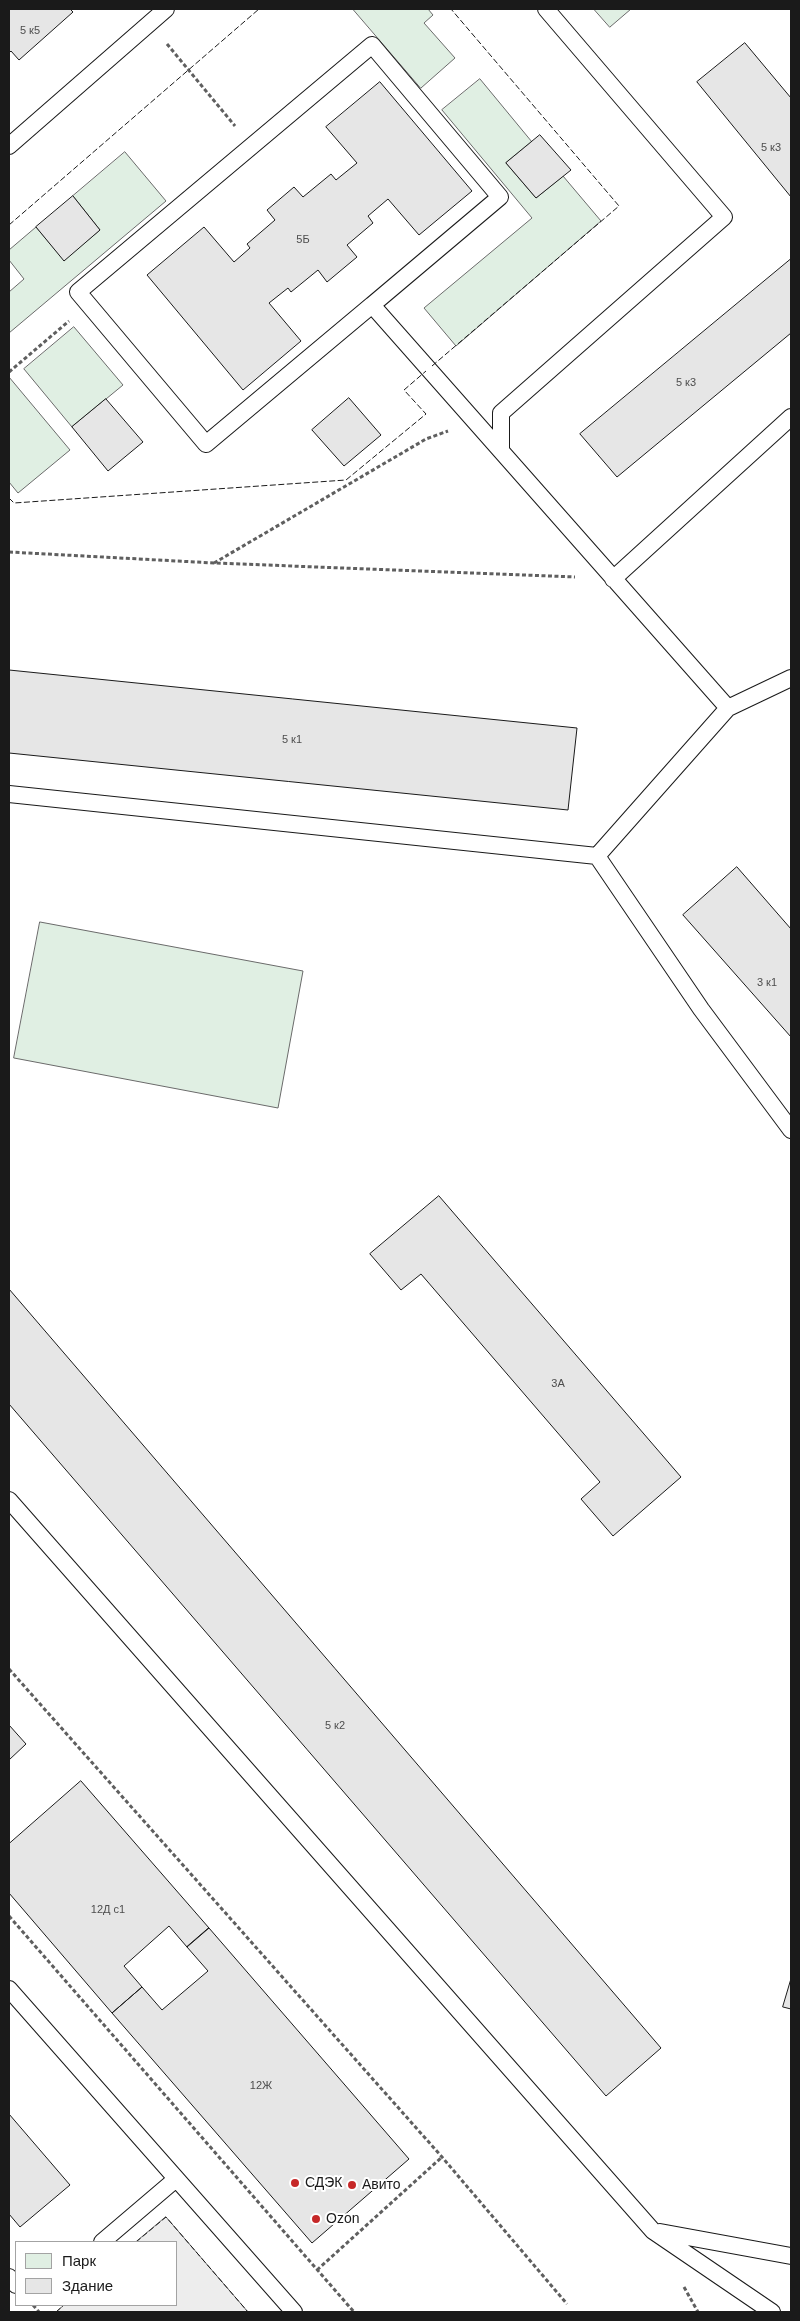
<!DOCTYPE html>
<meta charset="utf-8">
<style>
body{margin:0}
#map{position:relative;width:800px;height:2321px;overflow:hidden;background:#fff;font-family:Helvetica,sans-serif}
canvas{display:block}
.frame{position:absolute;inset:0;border:10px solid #1a1a1a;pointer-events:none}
.legend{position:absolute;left:15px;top:2241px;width:162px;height:65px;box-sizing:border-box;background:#fff;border:1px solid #a3a3a3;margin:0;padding:6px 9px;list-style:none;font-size:15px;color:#1a1a1a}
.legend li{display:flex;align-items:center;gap:10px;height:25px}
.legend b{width:25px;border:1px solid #a3a3a3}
</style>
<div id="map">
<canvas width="800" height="2321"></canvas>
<div class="frame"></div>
<ul class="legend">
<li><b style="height:14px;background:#e0efe3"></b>Парк</li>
<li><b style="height:14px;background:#e6e6e6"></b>Здание</li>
</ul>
</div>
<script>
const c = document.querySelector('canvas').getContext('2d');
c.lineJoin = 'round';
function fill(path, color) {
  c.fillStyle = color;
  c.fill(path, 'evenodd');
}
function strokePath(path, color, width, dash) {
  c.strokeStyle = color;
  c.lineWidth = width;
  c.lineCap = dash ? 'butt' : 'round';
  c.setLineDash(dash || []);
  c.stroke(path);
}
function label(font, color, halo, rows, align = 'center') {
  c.font = font + ' Helvetica,sans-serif';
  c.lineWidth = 4;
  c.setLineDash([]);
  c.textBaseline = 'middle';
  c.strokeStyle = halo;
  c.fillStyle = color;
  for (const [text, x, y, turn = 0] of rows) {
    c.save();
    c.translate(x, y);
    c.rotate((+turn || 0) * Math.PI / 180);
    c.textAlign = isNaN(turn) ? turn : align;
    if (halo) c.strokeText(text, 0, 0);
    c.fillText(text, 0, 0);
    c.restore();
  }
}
const green = new Path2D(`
 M353,9H428L433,15L424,23L455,58L421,88Z
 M594,9H631L610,27Z
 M480,79L532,142L506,163L536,198L563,176L601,221L456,346L424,308L532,218L442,110Z
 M125,152L166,201L9,333V292L24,279L9,260V250L36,227L64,260L100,230L73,196Z
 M74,327L123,385L72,427L24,369Z
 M9,377L70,450L18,493L9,482Z
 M40,922L303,971L278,1108L14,1058Z`);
fill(green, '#e0efe3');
strokePath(green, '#6a6a6a', 1);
const parking = new Path2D(`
 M166,2217L248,2312H56L64,2305H176V2242H136Z`);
fill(parking, '#ededed');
strokePath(parking, '#6a6a6a', 1);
const building = new Path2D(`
 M9,9H70L73,12L19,60L11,51L9,53Z
 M745,43L791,98V197L697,82Z
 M380,82L472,191L419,235L388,199L368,216L373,223L347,245L357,257L327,282L318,270L291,292L288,288L269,303L301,341L243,390L147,275L204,227L234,262L250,248L247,244L275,220L267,210L294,187L303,197L331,174L336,180L357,163L326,127Z
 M540,135L571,170L536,198L506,163Z
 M73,196L100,230L64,261L36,227Z
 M791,259V333L617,477L580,434Z
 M349,398L381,435L344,466L312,430Z
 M106,399L143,442L108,471L72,427Z
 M9,670L577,728L568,810L9,753Z
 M737,867L791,929V1037L683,915Z
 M439,1196L681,1477L613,1536L581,1499L600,1482L421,1274L401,1290L370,1254Z
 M9,1289L661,2048L606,2096L9,1404Z
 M9,1725L26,1744L9,1760Z
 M81,1781L209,1928L187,1947L169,1926L124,1966L142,1987L112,2013L9,1893V1844Z
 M209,1928L409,2159L312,2243L112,2013L142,1987L162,2010L208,1971L187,1947Z
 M791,1979V2009L783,2007Z
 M9,2114L70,2185L20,2227L9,2214Z`);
fill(building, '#e6e6e6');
strokePath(building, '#1a1a1a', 1);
const service = new Path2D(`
 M546,9L724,217L501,413V451L728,708
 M9,146L166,9
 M372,305L500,197L372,45L78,292L206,444L372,305L501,451
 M613,579L791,417
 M791,678L728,708L597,856L701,1009L791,1130
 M9,794L597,856
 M9,1500L653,2231L772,2312
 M9,1989L294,2312
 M660,2232L791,2256
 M102,2242L176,2179
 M9,2277L16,2285`);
strokePath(service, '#1a1a1a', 18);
strokePath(new Path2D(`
 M167,44L235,126
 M9,372L69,321
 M9,552L214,563L575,577
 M214,563L426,439L448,431
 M9,1669L442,2157L567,2304
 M9,1916L354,2312
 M317,2270L442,2157
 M684,2287L698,2312
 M33,2305L39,2312`), '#5f5f5f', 3, [4, 2.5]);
strokePath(service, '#fff', 16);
strokePath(new Path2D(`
 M9,225L259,9
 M432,366L619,206L451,9
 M9,498L14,503L346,480L426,414L404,390L426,371
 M136,2242L166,2217L248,2312
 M56,2312L64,2305`), '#1a1a1a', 1, [6, 2.5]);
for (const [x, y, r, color] of [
 [295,2183,5,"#c62828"],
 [352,2185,5,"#c62828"],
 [316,2219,5,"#c62828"]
]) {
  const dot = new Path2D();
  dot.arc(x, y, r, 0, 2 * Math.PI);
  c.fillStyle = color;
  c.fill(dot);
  strokePath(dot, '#fff', 2);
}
label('11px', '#4d4d4d', null, [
 ["5 к5",30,31],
 ["5 к3",771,148],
 ["5Б",303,240],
 ["5 к3",686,383],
 ["5 к1",292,740],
 ["3 к1",767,983],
 ["3А",558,1384],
 ["5 к2",335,1726],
 ["12Д с1",108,1910],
 ["12Ж",261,2086]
]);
label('14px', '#1a1a1a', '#fff', [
 ["СДЭК",305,2183],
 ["Авито",362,2185],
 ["Ozon",326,2219]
], 'left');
</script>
